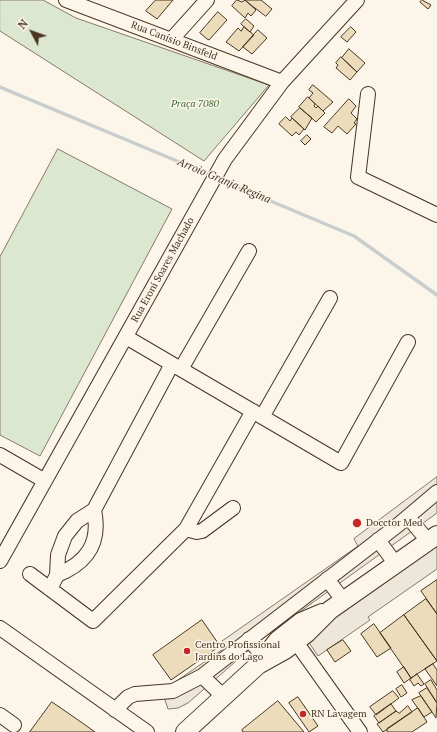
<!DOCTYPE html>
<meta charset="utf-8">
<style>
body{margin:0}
#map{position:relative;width:437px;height:732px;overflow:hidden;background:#fbf6e9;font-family:"PT Serif",serif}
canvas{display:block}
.north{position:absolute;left:12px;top:12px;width:40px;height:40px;-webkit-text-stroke:3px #fbf6e9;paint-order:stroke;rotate:311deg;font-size:11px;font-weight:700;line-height:16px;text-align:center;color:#4a3520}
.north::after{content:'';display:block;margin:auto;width:14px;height:18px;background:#4a3520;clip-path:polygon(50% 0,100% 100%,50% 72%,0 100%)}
</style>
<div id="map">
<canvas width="437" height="732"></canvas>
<div class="north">N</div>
</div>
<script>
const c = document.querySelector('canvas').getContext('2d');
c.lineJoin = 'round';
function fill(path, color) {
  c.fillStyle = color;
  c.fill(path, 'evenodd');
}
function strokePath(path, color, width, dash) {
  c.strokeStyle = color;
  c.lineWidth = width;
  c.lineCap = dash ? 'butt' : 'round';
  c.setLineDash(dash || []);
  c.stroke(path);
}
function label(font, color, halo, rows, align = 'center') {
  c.font = font + ' "PT Serif",serif';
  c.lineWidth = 3;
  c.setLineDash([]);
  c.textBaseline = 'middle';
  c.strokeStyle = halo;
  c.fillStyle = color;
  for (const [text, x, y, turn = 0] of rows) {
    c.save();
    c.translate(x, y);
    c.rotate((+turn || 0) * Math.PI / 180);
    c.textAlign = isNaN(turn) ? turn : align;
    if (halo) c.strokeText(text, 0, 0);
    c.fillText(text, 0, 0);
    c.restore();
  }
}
const green = new Path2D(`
 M0,0H43L76,18L269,85L204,161L0,31Z
 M58,149L172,209L40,456L0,435V257Z`);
fill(green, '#dce7d0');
strokePath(green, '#887966', 1);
const parking = new Path2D(`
 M437,477V513L258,642L188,703L178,708L168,709L162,691L226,647L222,641L358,546L354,539Z
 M437,544V569L368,617L370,620L318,656L306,638Z`);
fill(parking, '#ede7d9');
strokePath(parking, '#887966', 1);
strokePath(new Path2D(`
 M0,87L213,176
 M218,179L354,236L437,295`), '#c9cecd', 3.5);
const building = new Path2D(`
 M156,0H173L157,19L146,11Z
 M237,0L242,2L245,0L256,10L251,16L248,13L245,18L232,6Z
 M245,0H261L272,9L266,16Z
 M422,0L431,5L428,9L420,2Z
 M218,12L227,20L209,40L207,39L200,33Z
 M246,19L254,26L250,32L241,24Z
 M244,27L254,35L239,51L226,42L238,28L241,31Z
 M351,27L356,32L347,42L341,37Z
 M258,30L267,38L252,54L243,47Z
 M349,49L365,63L357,72L342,58Z
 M341,57L357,72L350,80L336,68L338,65L336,63Z
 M313,85L333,102L323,111L309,98L313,93L309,90Z
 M308,97L315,104L314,106L316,108L318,106L325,113L316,122L299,107Z
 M349,99L356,106L351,113L357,119L354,123L356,124L347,134L338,126L332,133L324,127Z
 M300,108L312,118L305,130L291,117Z
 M286,117L290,121L292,118L304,129L299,135L296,132L292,136L279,124Z
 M307,135L311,139L305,145L301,141Z
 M437,580V614L421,591Z
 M426,599L437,614V661L404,615Z
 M404,615L437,661L411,678L380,633Z
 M202,620L220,646L171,680L153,655Z
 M374,624L391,648L377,657L361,634Z
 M343,640L351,651L335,662L327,650Z
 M433,664L437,670V686L425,669Z
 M404,667L411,678L404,683L397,672Z
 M417,674L424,684L421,686L418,683L414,686L410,680Z
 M431,680L437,690V703L425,684Z
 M402,685L407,693L401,697L396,689Z
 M427,688L437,703L436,718L419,693Z
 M393,691L399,698L376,715L370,707Z
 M421,696L432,712L424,717L412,700Z
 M298,697L318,726L309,732L289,703Z
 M278,701L304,732H243L242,730Z
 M52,702L81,722L95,732H30Z
 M391,704L396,711L379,723L374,716Z
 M408,706L412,712L383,732L377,724L396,711L399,713Z
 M418,708L427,722L412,732H387V729Z`);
fill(building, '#ecdcbc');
strokePath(building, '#4a3520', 1);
const minor = new Path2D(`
 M66,0L282,82
 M171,40L207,0
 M368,94L358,177L437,215
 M126,337L341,463L408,342
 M181,369L249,251
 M262,417L330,298
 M0,455L45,481
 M408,517L428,541
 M186,529L197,532L202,531L233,508
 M378,540L395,563
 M0,561L225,159L282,82L357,0
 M30,574L93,621L186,529L253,411
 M57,575C87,563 101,543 94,510
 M327,579L343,600
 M50,589L57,575L58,555L65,536L77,521L94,510L172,364
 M0,628L147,732
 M291,635L360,732
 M249,639L264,658
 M202,676L224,697
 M115,710L128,697L135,694L173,691L202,676L398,525L437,492
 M0,715L14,725`);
const major = new Path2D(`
 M258,665L285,650L307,633L330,610L437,535
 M185,732L258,665L278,640L301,622L322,613`);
strokePath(minor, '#4a3520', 16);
strokePath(major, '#4a3520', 20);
strokePath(minor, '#fbf6e9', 14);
strokePath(major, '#fbf6e9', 18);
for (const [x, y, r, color] of [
 [357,523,5,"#c62828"],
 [187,651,4,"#c62828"],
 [303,714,4,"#c62828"]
]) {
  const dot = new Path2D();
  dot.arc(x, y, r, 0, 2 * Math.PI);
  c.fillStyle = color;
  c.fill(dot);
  strokePath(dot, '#fbf6e9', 1.5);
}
label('10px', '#4a3520', '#fbf6e9', [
 ["Rua Canísio Binsfeld",174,41,21],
 ["Rua Eroni Soares Machado",163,270,-61]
]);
label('italic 10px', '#436837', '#fbf6e9', [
 ["Praça 7080",195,104]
]);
label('10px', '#4a3520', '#fbf6e9', [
 ["Docctor Med",366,523],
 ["Centro Profissional",195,645],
 ["Jardins do Lago",195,657],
 ["RN Lavagem",311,714]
], 'left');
label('italic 11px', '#4a3520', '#fbf6e9', [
 ["Arroio Granja Regina",224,181,23]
]);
</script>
